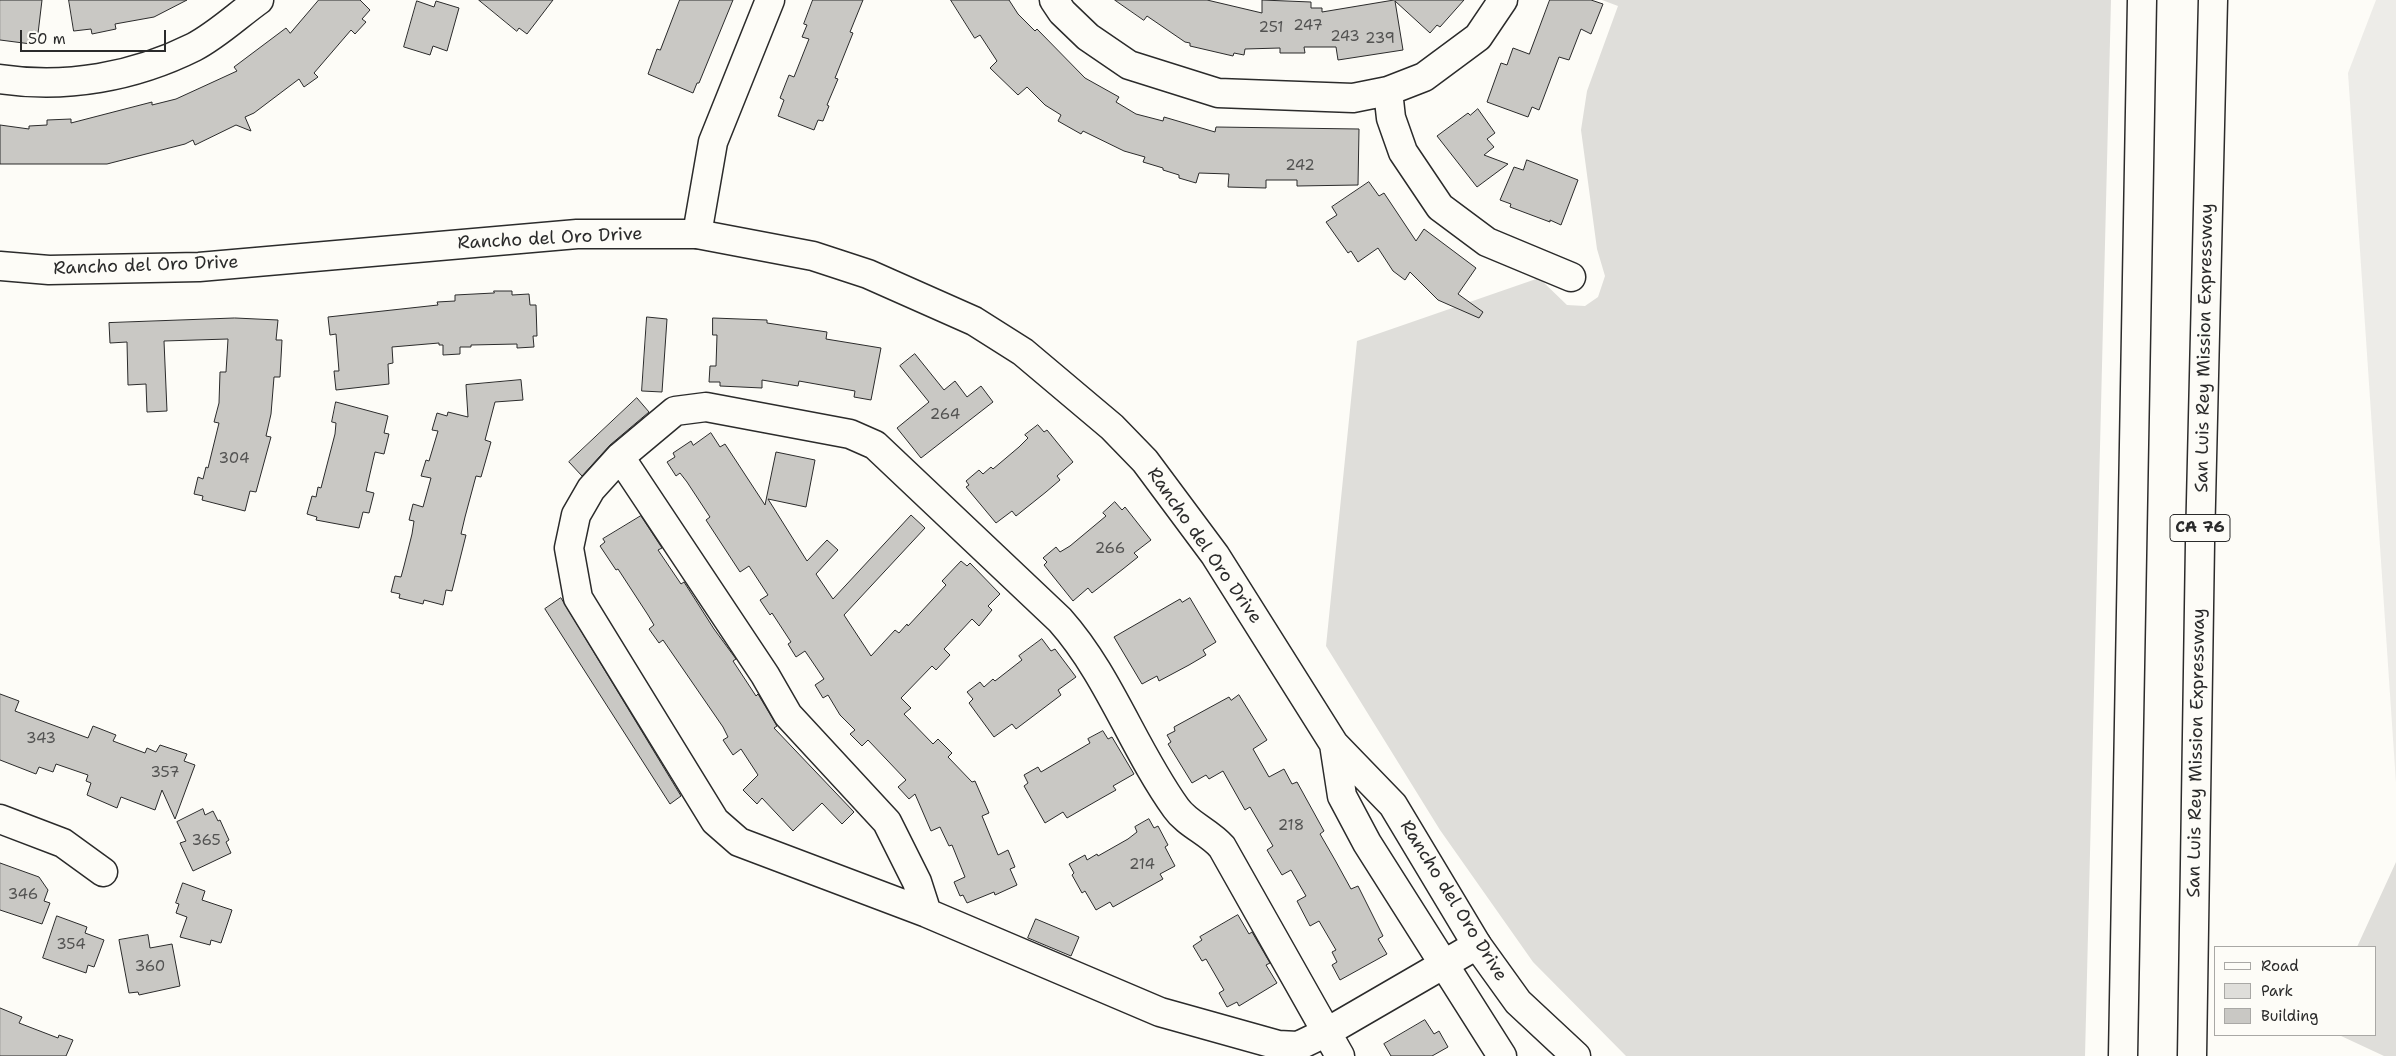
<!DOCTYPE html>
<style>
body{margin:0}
#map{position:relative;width:2396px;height:1056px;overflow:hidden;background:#fdfcf7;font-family:"Shantell Sans",sans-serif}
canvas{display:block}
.legend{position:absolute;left:2214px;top:946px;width:162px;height:90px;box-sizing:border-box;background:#fdfcf7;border:1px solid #a9a8a5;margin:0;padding:6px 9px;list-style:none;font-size:15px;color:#2b2b2b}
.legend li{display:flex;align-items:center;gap:10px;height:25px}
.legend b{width:25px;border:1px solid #a9a8a5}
.scale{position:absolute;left:20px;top:30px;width:146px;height:22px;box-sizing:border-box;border:2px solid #2b2b2b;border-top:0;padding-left:6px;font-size:15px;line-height:18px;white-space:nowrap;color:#2b2b2b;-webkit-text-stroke:4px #fdfcf7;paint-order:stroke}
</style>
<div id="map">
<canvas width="2396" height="1056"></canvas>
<ul class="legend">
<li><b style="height:6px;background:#fdfcf7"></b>Road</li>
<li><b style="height:14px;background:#dfdeda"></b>Park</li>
<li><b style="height:14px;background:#c9c8c4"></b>Building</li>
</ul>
<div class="scale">50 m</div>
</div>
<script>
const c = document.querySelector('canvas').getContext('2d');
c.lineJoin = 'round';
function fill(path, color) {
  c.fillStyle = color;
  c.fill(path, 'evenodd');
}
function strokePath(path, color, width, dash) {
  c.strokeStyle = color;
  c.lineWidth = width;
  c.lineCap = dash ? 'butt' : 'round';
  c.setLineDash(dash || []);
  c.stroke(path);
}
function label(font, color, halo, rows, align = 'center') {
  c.font = font + ' "Shantell Sans",sans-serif';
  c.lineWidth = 5;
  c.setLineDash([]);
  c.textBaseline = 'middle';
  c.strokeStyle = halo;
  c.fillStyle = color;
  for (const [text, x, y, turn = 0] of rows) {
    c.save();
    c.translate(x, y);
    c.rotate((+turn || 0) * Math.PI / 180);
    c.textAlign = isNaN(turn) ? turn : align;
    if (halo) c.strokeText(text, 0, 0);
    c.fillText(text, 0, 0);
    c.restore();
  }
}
fill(new Path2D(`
 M2376,0H2396V783L2348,73Z`), '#edece8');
fill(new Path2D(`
 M1602,0H2111L2085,1056H1626L1533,962L1440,830L1326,646L1357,341L1539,278L1567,305L1585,306L1598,297L1605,276L1597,249L1581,130L1587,91L1618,6Z
 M2396,862V1056H2384L2339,1035H2375V947H2357Z`), '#dfdeda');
const building = new Path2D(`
 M0,0H42L37,42L32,41L31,44L0,40Z
 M69,0H187L154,17L115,24L116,29L92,34L91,29L74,31Z
 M319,0H360L370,10L362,19L366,22L355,34L351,30L314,73L318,77L304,87L299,79L254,113L245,117L251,131L236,125L195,145L193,140L185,144L107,164H0V125L29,129V126L47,125V120L71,119V123L152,102V105L176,99L237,71L234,67L286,28L290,33Z
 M479,0H553L527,34L519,28L517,31Z
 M680,0H733L699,83H697L693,93L648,74L657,49L660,50Z
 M813,0H863L850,32L853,33L835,78L838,79L827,105L829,106L823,121L818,120L814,130L778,116L784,100L780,98L789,75L794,77L809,39L802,37L807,25L804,24Z
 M951,0H1009L1018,14L1035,31L1037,29L1085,78L1119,97L1116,102L1136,114L1163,121L1164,117L1215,132L1216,127L1359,129L1358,185L1297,186V180H1266V188L1228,187L1229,174L1199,173L1196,183L1179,178V175L1163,170V168L1143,162L1145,157L1124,151L1083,131L1081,134L1058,121L1061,115L1045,105L1027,87L1018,95L990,68L997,61L980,35L975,38Z
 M1115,0H1207L1262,13V0L1311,2V8H1322V12L1394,0H1464L1440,27L1437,25L1430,33L1395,1L1403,50L1338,60L1336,47H1304L1305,53H1280V48L1245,49L1244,55L1234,53L1233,56L1190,46V43L1185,42L1147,16L1144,20Z
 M1550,0H1591L1603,4L1591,34L1581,29L1569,60L1559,57L1539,110L1532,107L1528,117L1487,102L1501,63L1507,65L1513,48L1529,54Z
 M417,1L434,7L436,1L459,8L447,51L433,46L430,55L404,47Z
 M1478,109L1495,133L1487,139L1494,147L1484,155L1508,164L1477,187L1437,136L1468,113L1470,115Z
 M1527,160L1578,180L1561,225L1550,220V222L1510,207L1511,204L1500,200L1514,167L1523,170Z
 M1369,182L1379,196L1384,193L1416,241L1424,229L1476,268L1458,294L1483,312L1479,318L1438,300L1410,272L1405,280L1393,271L1378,248L1358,262L1351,251L1348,253L1326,222L1337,215L1332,207Z
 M494,291H512V295L529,294L530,305H536L537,336H533L534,347L517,348V344L471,345V347H460V354L443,355V345H439V343L392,347L393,363L388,364L389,384L336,390L334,371H339L336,334L330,335L328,317L438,305L437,302L455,301V295L494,293Z
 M647,317L667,319L662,392L642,391Z
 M235,318L278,320L276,340H282L280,377H274L271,414L266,436L271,437L256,492L250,491L245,511L202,500L203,496L194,494L198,477L203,479L206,467L208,468L219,423L214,422L219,403L220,372H226L228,339L164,341L167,411L147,412L146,384L128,385L127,342L110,343L109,323Z
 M713,318L767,320V323L827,332L826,339L881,348L871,400L854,397L855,391L799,381L798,386L762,380V388L720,386V382H709L710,366H716L717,335H713Z
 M915,354L944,390L955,381L967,397L981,386L993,402L921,458L897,428L929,402L900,366Z
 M521,380L523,400L495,402L485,440L491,442L481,477L476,476L465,517L461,534L466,535L452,591L446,590L443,605L424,600L423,604L399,598L400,594L391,592L395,576L401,577L404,566L412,534L414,521L409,520L413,504L423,507L431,478L421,476L426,460L429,461L438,431L432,430L437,413L447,416L448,412L468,417L466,385Z
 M637,398L649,412L610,445L582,476L569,462Z
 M336,402L388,416L384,433L389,434L384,454L375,452L366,491L374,493L369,513L363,512L359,528L316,520L317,517L307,514L312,496L316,497L318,487L321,488L335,434L336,423L332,422Z
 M1038,425L1044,432L1047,430L1073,462L1057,476L1060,480L1046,492L1016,516L1012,511L996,523L966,487L969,485L966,481L979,470L983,474L991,467L993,469L1019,447L1028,438L1025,435Z
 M711,433L720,447L725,444L765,505L776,452L815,460L806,507L768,499L807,561L827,540L838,550L816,574L833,599L911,515L925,528L844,615L871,656L895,630L899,633L907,624L908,626L946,585L942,581L961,561L967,566L970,563L1000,594L988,606L992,610L979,626L972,619L944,649L950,655L936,670L932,666L901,698L911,708L904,714L933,744L938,739L952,753L948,757L972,782L975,781L989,813L982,816L998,855L1008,850L1015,867L1010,869L1017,885L995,895L994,892L967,903L963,895L960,896L954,882L965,877L952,845L949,846L940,827L931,831L915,794L909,799L898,787L906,780L868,740L862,746L850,734L855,730L840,715L828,695L823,698L815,685L824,679L805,651L796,657L788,644L791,642L772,613L770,615L760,600L768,595L749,566L740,572L706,520L710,517L687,482L680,473L676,476L667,462L675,457L673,453L691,441L693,445Z
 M1115,502L1122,510L1125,507L1151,540L1134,553L1138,557L1123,569L1092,593L1088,588L1073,601L1044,565L1047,562L1043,558L1056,547L1060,552L1070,546L1106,516L1103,513Z
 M641,516L662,548L658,550L681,584L684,582L714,629L736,659L733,661L756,696L758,694L777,726L774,728L854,812L842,824L822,803L793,831L762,798L757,804L743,790L758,775L741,749L733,755L723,740L728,737L723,727L663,640L659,643L649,629L654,625L648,615L618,569L616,570L600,546L605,542L603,539Z
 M561,598L681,796L670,804L545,609Z
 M1190,598L1216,642L1203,650L1206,655L1189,665L1159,681L1157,676L1142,684L1114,637L1180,599L1182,602Z
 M1042,639L1051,651L1055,649L1076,677L1058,690L1061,695L1016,729L1012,724L994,737L969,703L973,699L967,692L980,682L984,687L993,679L995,681L1022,660L1019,656Z
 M0,694L19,701L15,711L88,738L93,726L116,735L113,741L145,753L147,748L156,752L160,745L187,754L184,761L195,765L175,819L162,790L155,810L121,797L117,808L87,795L91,783L86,781L88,775L56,764L53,772L39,767L36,774L0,760Z
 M1239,695L1267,740L1253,749L1269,777L1284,769L1292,784L1297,782L1324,831L1320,834L1335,860L1351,889L1358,886L1383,936L1378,939L1387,954L1340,980L1332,965L1337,962L1332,952L1336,950L1319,921L1310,926L1297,901L1306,896L1291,870L1282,875L1267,850L1273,846L1250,807L1245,810L1223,771L1209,779L1206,775L1192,783L1168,744L1171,742L1167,735L1175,731L1174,727L1229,697L1231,700Z
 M1103,731L1108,739L1112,737L1134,774L1113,786L1116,790L1100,799L1067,818L1063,812L1045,823L1024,786L1028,783L1024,775L1038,767L1041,772L1090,743L1088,739Z
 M203,809L205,815L213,811L218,821L220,820L229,840L226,842L231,853L193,871L180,843L186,841L177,822Z
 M1149,819L1154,828L1158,826L1168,845L1165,847L1175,866L1160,874L1163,879L1113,907L1110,902L1096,910L1085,891L1082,893L1072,875L1074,873L1069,864L1085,855L1087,860L1097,854L1098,856L1128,839L1137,832L1135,827Z
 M0,863L39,877L48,890L44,901L50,903L42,924L0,910Z
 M183,883L205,891L202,900L232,910L221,943L211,940L210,945L180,937L187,917L176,913L179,904L176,903Z
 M1238,915L1249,934L1252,932L1270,963L1266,965L1277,983L1239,1006L1237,1002L1227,1007L1219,993L1224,990L1206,959L1202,961L1193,946L1202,940L1200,937Z
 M57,916L87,927L85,933L104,940L94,967L88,965L86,973L43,958Z
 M1036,919L1079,937L1071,956L1028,938Z
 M148,935L150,948L172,944L180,986L139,995L138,992L129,993L119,940Z
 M0,1008L22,1017L19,1023L58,1038L59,1035L73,1040L66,1056H0Z
 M1425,1020L1434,1034L1439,1031L1448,1047L1432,1056H1391L1384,1044Z`);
fill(building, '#c9c8c4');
strokePath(building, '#2b2b2b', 1);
const minor = new Path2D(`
 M1054,0L1062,12L1088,37L1129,65L1218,93L1353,98L1388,91L1424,77L1478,37L1503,0
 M0,79C66,89 134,77 194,47C217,35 238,15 259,0
 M1388,91L1391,118L1403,152L1440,207L1487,242L1571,277
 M697,234L713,142L770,0
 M620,457L765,675L788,715L887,822L917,882L927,913L1160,1012L1278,1045L1298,1046L1327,1032L1477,945
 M0,819L63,843L103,872
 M927,913L739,842L715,821L578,598L569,548L576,515L591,489L620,457L675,411L706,407L850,434L875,445L1060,620C1109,675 1133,748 1176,808C1187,824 1209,832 1222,847L1340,1056`);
const major = new Path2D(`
 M0,266L49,270L199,267L577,234H697L813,256L868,274L974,321L1023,352L1112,427L1145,461L1215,555L1334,744L1393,805L1477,945L1518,1002L1576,1056
 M1334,744L1342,796L1367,843L1502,1056`);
const highway = new Path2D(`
 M2123,1056L2142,0
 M2192,1056L2200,543L2213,0`);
strokePath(minor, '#2b2b2b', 31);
strokePath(major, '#2b2b2b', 31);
strokePath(highway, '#2b2b2b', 31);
strokePath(minor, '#fdfcf7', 28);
strokePath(major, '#fdfcf7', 28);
strokePath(highway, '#fdfcf7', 28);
label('15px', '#525251', null, [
 ["247",1308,26],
 ["251",1271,28],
 ["243",1345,37],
 ["239",1380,39],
 ["242",1300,166],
 ["264",945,415],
 ["304",234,459],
 ["266",1110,549],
 ["343",41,739],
 ["357",165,773],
 ["218",1291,826],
 ["365",206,841],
 ["214",1142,865],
 ["346",23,895],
 ["354",71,945],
 ["360",150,967]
]);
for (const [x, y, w] of [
 [2200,528,60]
]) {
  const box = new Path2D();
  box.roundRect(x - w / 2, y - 13.5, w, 27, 4);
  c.fillStyle = '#fdfcf7';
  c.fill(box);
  strokePath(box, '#2b2b2b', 1);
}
label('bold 16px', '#2b2b2b', null, [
 ["CA 76",2200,528]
]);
label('18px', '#2b2b2b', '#fdfcf7', [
 ["Rancho del Oro Drive",550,239,-3],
 ["Rancho del Oro Drive",146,266,-2],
 ["San Luis Rey Mission Expressway",2205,348,-89],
 ["Rancho del Oro Drive",1204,546,55],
 ["San Luis Rey Mission Expressway",2197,753,-89],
 ["Rancho del Oro Drive",1453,901,58]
]);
</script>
